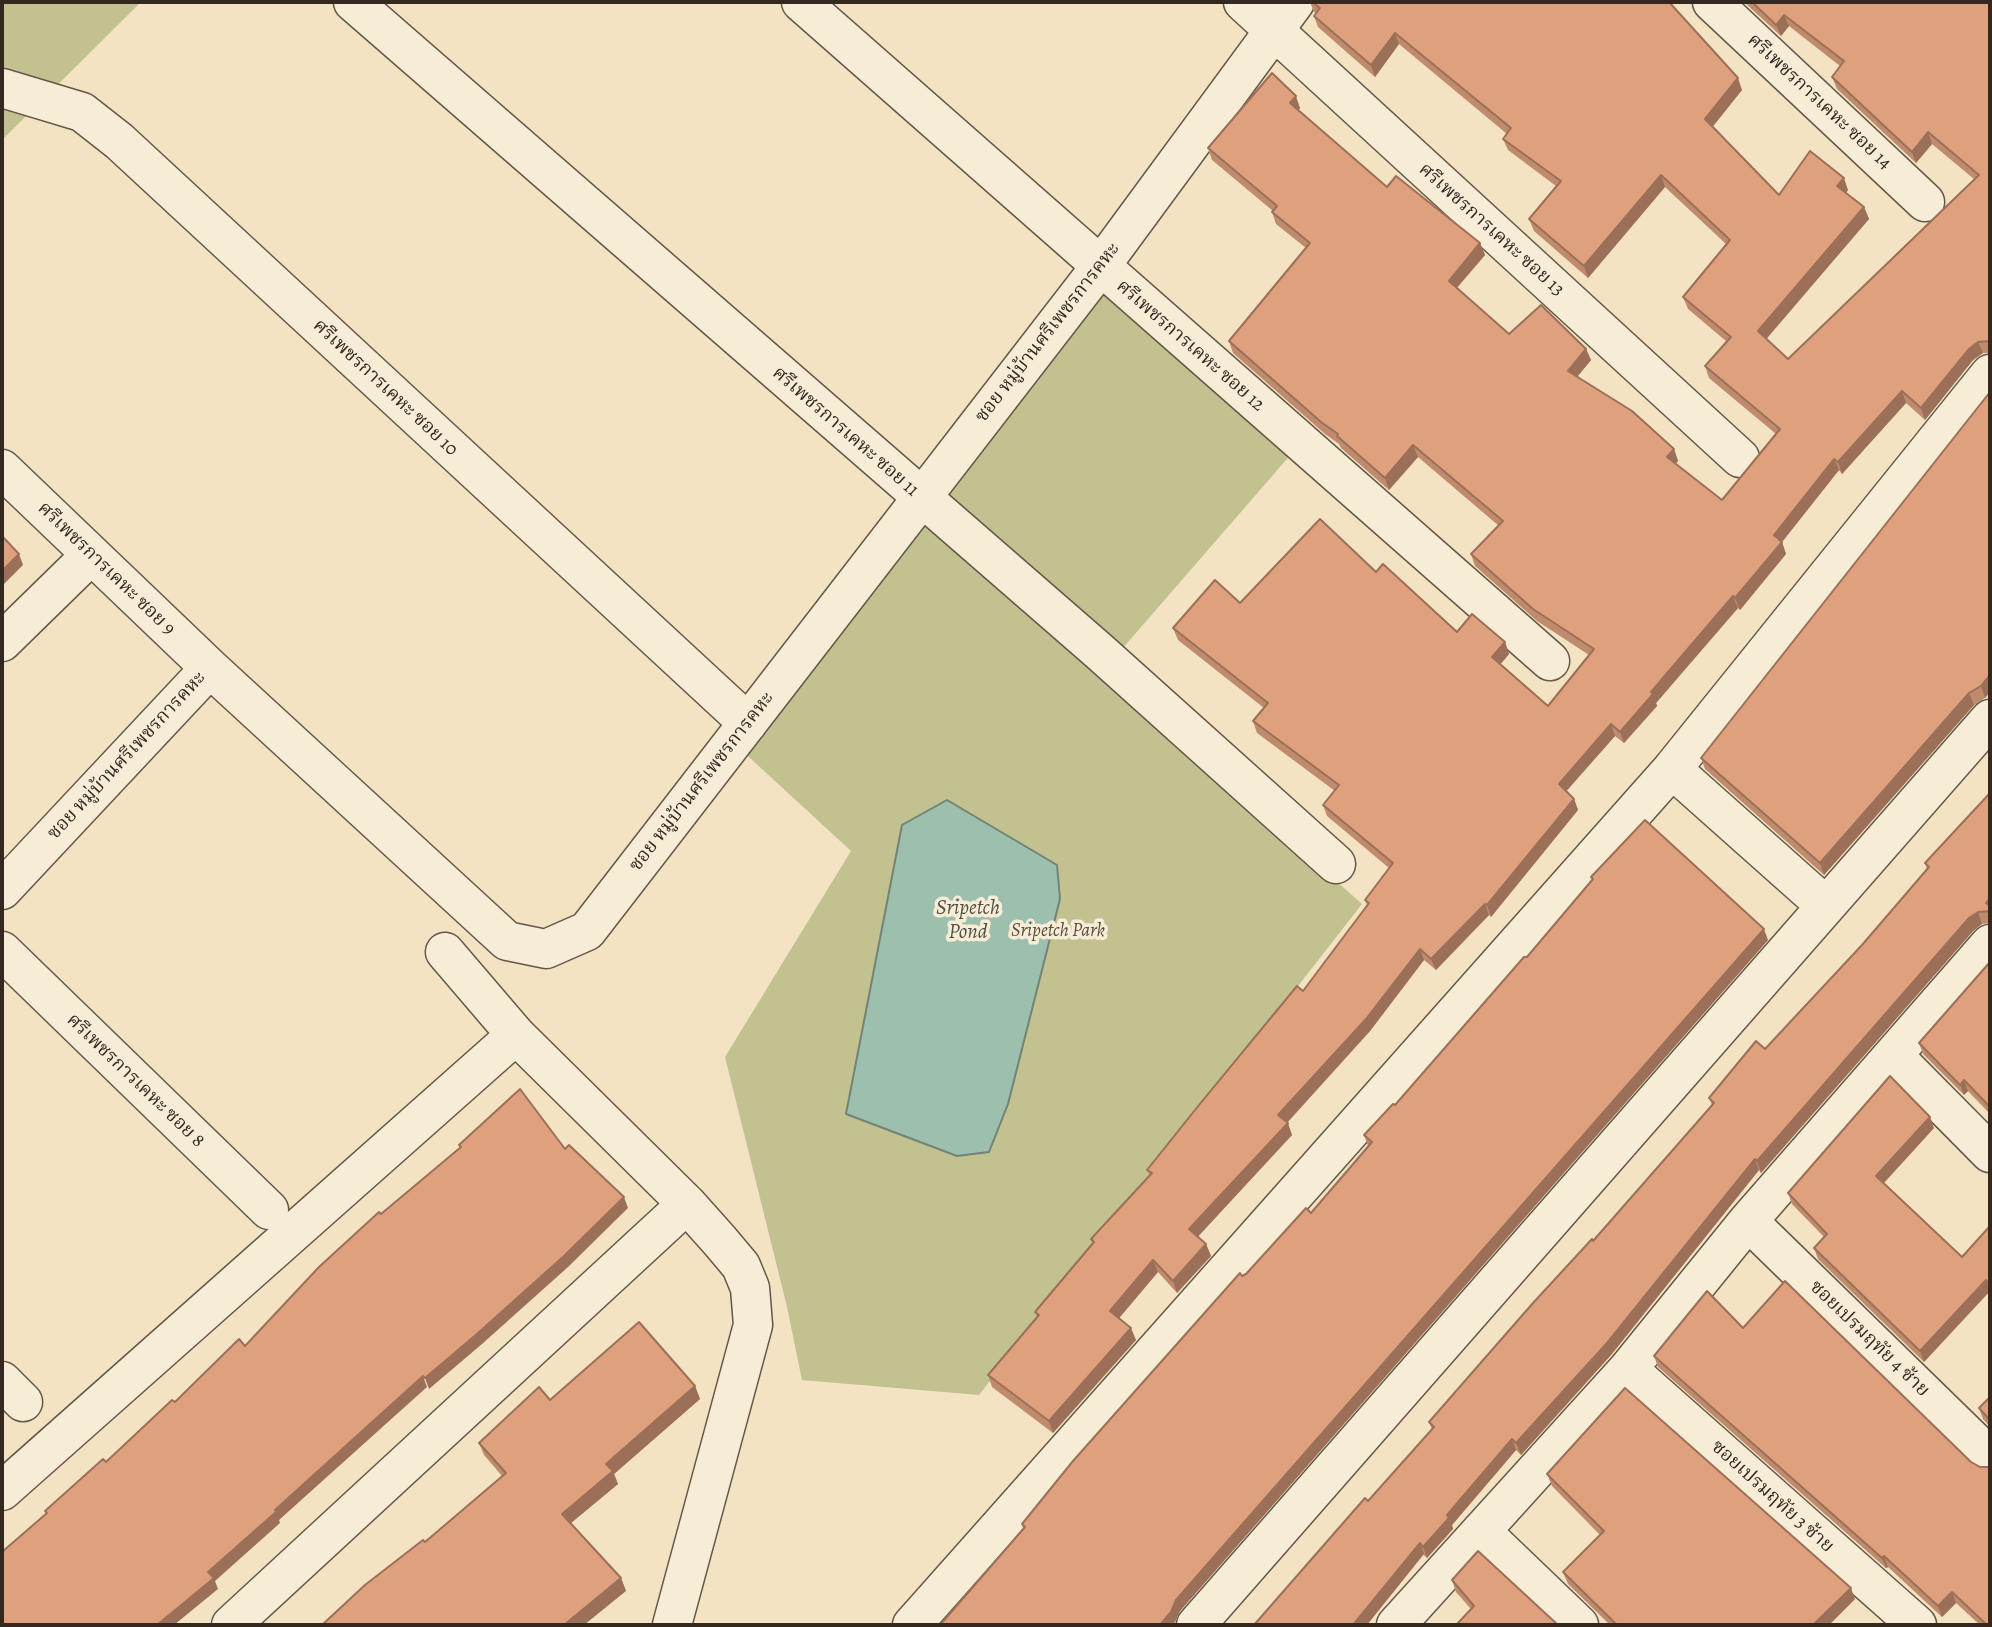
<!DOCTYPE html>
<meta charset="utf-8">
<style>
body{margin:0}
#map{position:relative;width:1992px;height:1627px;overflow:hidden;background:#f3e3c2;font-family:Alegreya,serif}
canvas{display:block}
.frame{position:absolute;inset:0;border:4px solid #352821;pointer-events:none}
</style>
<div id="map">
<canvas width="1992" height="1627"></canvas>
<div class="frame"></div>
</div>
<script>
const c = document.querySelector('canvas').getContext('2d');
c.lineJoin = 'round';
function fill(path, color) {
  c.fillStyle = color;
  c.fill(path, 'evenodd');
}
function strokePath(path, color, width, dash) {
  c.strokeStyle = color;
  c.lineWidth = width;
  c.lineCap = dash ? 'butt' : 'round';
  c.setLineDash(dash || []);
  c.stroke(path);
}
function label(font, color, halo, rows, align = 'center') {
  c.font = font + ' Alegreya,"Noto Serif Thai",serif';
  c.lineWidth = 7;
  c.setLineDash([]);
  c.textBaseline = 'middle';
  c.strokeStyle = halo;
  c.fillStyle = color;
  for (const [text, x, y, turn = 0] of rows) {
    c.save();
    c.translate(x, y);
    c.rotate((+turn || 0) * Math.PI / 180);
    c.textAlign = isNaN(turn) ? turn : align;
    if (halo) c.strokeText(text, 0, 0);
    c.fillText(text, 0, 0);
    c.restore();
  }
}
fill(new Path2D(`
 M2,2H141L2,140Z
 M1094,269L1293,452L1102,672L1362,904L979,1395L802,1380L787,1307L725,1057L851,851L737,746Z`), '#c1c28f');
const water = new Path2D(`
 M947,800L1057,865L1060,899L1008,1104L989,1152L957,1156L846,1114L902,825Z`);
fill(water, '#9cbfae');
strokePath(water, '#738376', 2);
const minor = new Path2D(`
 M353,2L1100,652L1336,864
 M801,2L1550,661
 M1243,2L1740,458
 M1712,2L1925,202
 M2,88L82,112L119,141L748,723
 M2,469L210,668
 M2,642L91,555
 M1672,769L1826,906
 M2,890L210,668L507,941L546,949L587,931L1100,267L1295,2
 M2,951L269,1210
 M445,952L516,1035L687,1204L720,1241L741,1266L750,1288L753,1325L672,1625
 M1893,1055L1990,1153
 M1748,1221L1990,1457
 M1628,1369L1917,1625
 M2,1381L23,1402
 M2,1491L516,1035
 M1481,1531L1579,1625
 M231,1625L687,1204
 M912,1625L1672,769L1990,374
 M1196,1625L1990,719
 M1396,1625L1628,1369L1748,1221L1990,944`);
strokePath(minor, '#645749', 41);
strokePath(minor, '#f7edd7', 38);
fill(new Path2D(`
 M1310,2H1669L1742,90L1713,126L1779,195L1848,190L1846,193L1864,207L1869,219L1766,338L1788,359L1974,179L1932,144L1916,163L1837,89L1832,77L1840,66L1789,26L1781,36L1744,2H1990V353H1983L1973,360L1925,420L1906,403L1842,474L1839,470L1782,542L1786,554L1740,610L1738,608L1656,703L1657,706L1624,743L1615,736L1566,791L1574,799L1578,810L1491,917L1489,915L1436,970L1424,960L1370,1031L1287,1123L1292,1135L1198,1236L1206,1244L1211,1256L1177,1293L1158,1272L1119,1318L1136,1340L1053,1433L992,1387L988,1375L1037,1317L1035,1312L1093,1244L1091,1239L1150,1176L1147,1170L1303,991L1367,905L1365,900L1389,868L1327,816L1323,805L1335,791L1257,733L1253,721L1264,708L1178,640L1173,628L1240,603L1376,572L1457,632L1505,642L1509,654L1500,665L1548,706L1589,655L1537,621L1475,566L1471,554L1499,526L1418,457L1389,490L1341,448L1339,444L1325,434L1233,353L1229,341L1306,248L1276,224L1272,212L1273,211L1212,160L1208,148L1300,108L1298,111L1387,187L1480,243L1485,255L1457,288L1509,334L1586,349L1591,360L1577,377L1674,449L1678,461L1675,464L1722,500L1776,434L1709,378L1705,366L1726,341L1688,309L1683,297L1726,244L1665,187L1588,278L1534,231L1529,219L1556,186L1508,150L1503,139L1507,134L1399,44L1375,77L1318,27L1314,16L1316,13L1314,12Z
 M1990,392V692L1985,698L1974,705L1824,875L1705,769L1701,758Z
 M1990,793V923L1982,924L1974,930L1761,1173L1759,1170L1611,1355L1521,1455L1516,1450L1452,1525L1453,1529L1427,1558L1368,1501L1432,1429L1429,1422L1593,1241L1712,1105L1709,1098L1765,1049L1862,945L1927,869L1925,863Z
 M1591,877L1768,940L1180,1611L1175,1623L1023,1528L1022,1524L1242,1276L1246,1274L1311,1213L1368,1146L1364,1135L1395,1105L1527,957L1592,879Z
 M1990,962V1114L1968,1091L1964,1095L1923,1054L1919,1043Z
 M1934,1128L1884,1183L1962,1257L1990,1226V1291L1924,1362L1818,1259L1814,1248L1824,1237L1792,1204L1788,1193Z
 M1743,1328L1980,1467L1990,1625H1980L1956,1603L1942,1617L1888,1567L1886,1568L1658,1367L1654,1356Z
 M695,1386L700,1399L614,1474L618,1484L570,1524L621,1578L626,1591L425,1542L502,1476L484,1455L479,1443L550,1400Z
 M1990,1397V1427L1983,1419L1979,1408Z
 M1547,1474L1855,1599L1829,1625H1610L1568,1584L1563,1572L1600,1535L1552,1486Z
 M1452,1580L1558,1625L1471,1609L1456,1592Z`), '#c08a6c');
fill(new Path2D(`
 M1784,15L1789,26L1781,36L1776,25Z
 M1395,33L1399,44L1375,77L1371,65Z
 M1738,78L1742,90L1710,130L1705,119Z
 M1296,96L1300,108L1295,115L1290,103Z
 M1928,132L1932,144L1916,163L1912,152Z
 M1661,175L1665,187L1588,278L1584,266Z
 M1844,178L1848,190L1842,198L1837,186Z
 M1864,207L1869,219L1763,343L1758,331Z
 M1480,243L1485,255L1453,292L1449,281Z
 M1978,342L1983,353L1973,360L1925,420L1921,408L1969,349Z
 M1586,349L1591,360L1572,383L1568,371Z
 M1902,391L1906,403L1842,474L1838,462Z
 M1413,445L1418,457L1389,490L1385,478Z
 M1674,449L1678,461L1671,468L1667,457Z
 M1834,459L1839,470L1782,542L1786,554L1740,610L1735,598L1774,535Z
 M19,554L23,565L2,586V571Z
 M1733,596L1738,608L1656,703L1657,706L1624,743L1620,732L1651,692Z
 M1505,642L1509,654L1496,669L1492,657Z
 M1990,675V692L1985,698L1981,686Z
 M1969,693L1974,705L1824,875L1820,863Z
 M1611,724L1615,736L1563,795L1559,784Z
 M1574,799L1578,810L1491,917L1487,905Z
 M1485,904L1489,915L1436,970L1431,959Z
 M1978,912L1982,924L1974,930L1761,1173L1757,1161L1969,918Z
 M1764,929L1768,940L1180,1611L1173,1625H1160L1176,1600Z
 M1420,949L1424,960L1370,1031L1283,1127L1278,1115Z
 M1964,1080L1968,1091L1964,1095L1960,1085Z
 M1930,1117L1934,1128L1880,1187L1876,1176Z
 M1288,1123L1292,1135L1194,1241L1189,1229Z
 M1755,1159L1759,1170L1611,1355L1521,1455L1516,1443Z
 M624,1197L628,1208L568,1267L482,1344L429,1389L425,1378Z
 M1206,1244L1211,1256L1177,1293L1173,1281Z
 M1153,1260L1158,1272L1115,1323L1110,1311Z
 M1986,1280L1990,1291L1924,1362L1920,1351Z
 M1131,1328L1136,1340L1053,1433L1049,1421Z
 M423,1376L427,1387L279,1520L280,1523L215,1581L218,1589L174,1625H157L208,1572L275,1510Z
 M695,1386L700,1399L614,1474L618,1484L566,1527L562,1514L606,1464Z
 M1512,1439L1516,1450L1452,1525L1453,1529L1427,1558L1423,1547L1447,1515Z
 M1420,1543L1424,1554L1367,1625H1353Z
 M1884,1556L1888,1567L1886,1568L1882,1558Z
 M621,1578L626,1591L584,1625H564Z
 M1851,1588L1855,1599L1829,1625H1813Z
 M1952,1592L1956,1603L1942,1617L1938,1606Z`), '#9c7058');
const building = new Path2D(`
 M1312,2H1669L1738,78L1705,119L1779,195L1810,151L1844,178L1837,186L1864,207L1758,331L1788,359L1979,175L1928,132L1912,152L1832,77L1844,61L1784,15L1776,25L1752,2H1990V341L1978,342L1969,349L1921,408L1902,391L1838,462L1834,459L1774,535L1782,542L1735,598L1733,596L1651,692L1653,694L1620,732L1611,724L1559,784L1574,799L1487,905L1485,904L1431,959L1420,949L1366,1019L1278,1115L1288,1123L1189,1229L1206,1244L1173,1281L1153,1260L1110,1311L1131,1328L1049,1421L988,1375L1039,1315L1035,1312L1094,1242L1091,1239L1152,1173L1147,1170L1199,1105L1297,986L1303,991L1369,903L1365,900L1393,863L1323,805L1339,785L1253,721L1268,703L1173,628L1215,580L1240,603L1320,519L1376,572L1383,564L1457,632L1472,614L1505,642L1492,657L1548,706L1594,649L1533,609L1471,554L1503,521L1413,445L1385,478L1337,436L1338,434L1321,422L1229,341L1310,243L1272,212L1277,206L1208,148L1272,73L1296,96L1290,103L1387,187L1396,176L1480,243L1449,281L1509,334L1541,305L1586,349L1568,371L1632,411L1674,449L1667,457L1722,500L1780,429L1705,366L1731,337L1683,297L1730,240L1661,175L1584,266L1529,219L1561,181L1503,139L1511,128L1395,33L1371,65L1314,16L1320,8Z
 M1990,392V675L1981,686L1969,693L1820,863L1701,758Z
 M2,536L19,554L2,571Z
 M1990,793V898L1986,903L1990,906V911L1978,912L1969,918L1757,1161L1755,1159L1607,1343L1516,1443L1512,1439L1447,1515L1449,1518L1423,1547L1420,1543L1353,1625H1254L1365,1498L1368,1501L1434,1427L1429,1422L1533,1303L1592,1239L1593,1241L1714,1103L1709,1098L1756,1041L1765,1049L1862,945L1929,867L1925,863Z
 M1645,820L1764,929L1176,1600L1171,1612L1160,1625H940L1025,1527L1022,1524L1073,1461L1240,1273L1242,1276L1246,1274L1306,1208L1311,1213L1372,1142L1364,1135L1393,1104L1395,1105L1524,957H1527L1593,879L1591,877Z
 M1990,962V1107L1964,1080L1960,1085L1919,1043Z
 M1890,1076L1930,1117L1876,1176L1962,1257L1990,1226V1285L1986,1280L1920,1351L1814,1248L1827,1234L1788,1193Z
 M520,1089L565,1149L569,1145L624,1197L564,1256L478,1333L425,1378L423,1376L275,1510L276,1512L208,1572L214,1578L157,1625H2V1552L47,1513L45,1511L103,1459L106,1462L172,1400L175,1402L239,1339L245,1346L319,1267L379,1212L381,1214L461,1147L459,1145Z
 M1785,1281L1971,1462L1980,1467H1990V1625H1987L1952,1592L1938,1606L1884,1556L1882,1558L1654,1356L1707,1291L1743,1328Z
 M639,1322L695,1386L606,1464L613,1471L562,1514L621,1578L564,1625H322L365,1585L423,1540L425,1542L506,1473L479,1443L539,1387L550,1400Z
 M1625,1388L1851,1588L1813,1625H1617L1563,1572L1604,1531L1547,1474Z
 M1990,1397V1420L1979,1408Z
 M1478,1551L1558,1625H1456L1474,1606L1452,1580Z`);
fill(building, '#dfa07d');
strokePath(building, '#9c7058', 2);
label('19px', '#352821', '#f7edd7', [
 ["ศรีเพชรการเคหะ ซอย 14",1819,102,43],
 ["ศรีเพชรการเคหะ ซอย 13",1491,230,42],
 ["ซอย หมู่บ้านศรีเพชรการคหะ",1048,333,-52],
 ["ศรีเพชรการเคหะ ซอย 12",1190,346,41],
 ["ศรีเพชรการเคหะ ซอย 10",385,388,43],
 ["ศรีเพชรการเคหะ ซอย 11",845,432,41],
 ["ศรีเพชรการเคหะ ซอย 9",106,569,44],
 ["ซอย หมู่บ้านศรีเพชรการคหะ",127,756,-47],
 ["ซอย หมู่บ้านศรีเพชรการคหะ",702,782,-52],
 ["ศรีเพชรการเคหะ ซอย 8",135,1081,44],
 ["ซอยเปรมฤทัย 4 ซ้าย",1869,1339,44],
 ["ซอยเปรมฤทัย 3 ซ้าย",1772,1497,42]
]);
label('italic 19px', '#584e3c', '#f7edd7', [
 ["Sripetch Park",1058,931]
]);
label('italic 21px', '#4f4e44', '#f7edd7', [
 ["Sripetch",968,909],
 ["Pond",968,933]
]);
</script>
